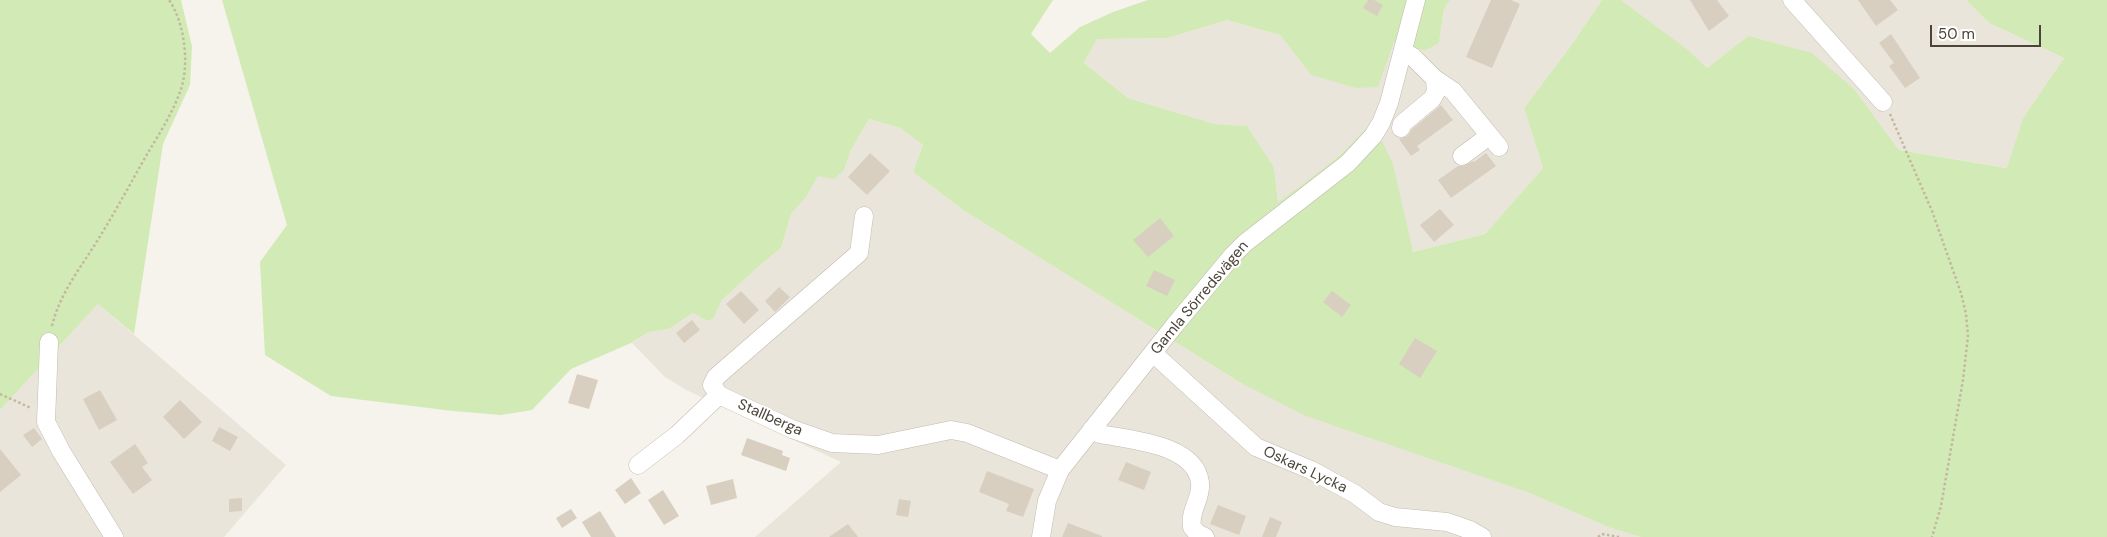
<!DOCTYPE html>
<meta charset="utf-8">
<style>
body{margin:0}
#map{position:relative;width:2107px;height:537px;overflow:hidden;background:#f6f3ec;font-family:"DM Sans",sans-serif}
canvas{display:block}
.scale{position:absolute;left:1930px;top:25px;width:111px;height:22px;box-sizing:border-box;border:2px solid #4b4439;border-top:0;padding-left:6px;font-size:15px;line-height:18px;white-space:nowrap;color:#4b4439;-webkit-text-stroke:4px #fff;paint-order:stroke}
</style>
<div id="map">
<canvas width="2107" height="537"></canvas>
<div class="scale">50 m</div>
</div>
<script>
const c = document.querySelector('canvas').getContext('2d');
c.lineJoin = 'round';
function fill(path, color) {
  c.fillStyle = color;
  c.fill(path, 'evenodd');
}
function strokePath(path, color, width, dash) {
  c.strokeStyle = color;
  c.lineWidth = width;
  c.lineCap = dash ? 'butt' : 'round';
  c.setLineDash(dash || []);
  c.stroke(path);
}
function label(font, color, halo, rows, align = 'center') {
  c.font = font + ' "DM Sans",sans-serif';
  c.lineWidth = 4;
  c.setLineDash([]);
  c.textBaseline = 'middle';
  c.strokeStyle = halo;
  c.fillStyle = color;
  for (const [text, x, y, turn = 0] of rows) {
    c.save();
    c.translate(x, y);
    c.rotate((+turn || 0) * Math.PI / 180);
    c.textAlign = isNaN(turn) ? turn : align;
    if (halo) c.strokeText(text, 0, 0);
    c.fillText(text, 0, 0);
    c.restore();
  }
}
fill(new Path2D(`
 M1450,0H1602L1570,47L1524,108L1543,168L1485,234L1413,252L1369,125L1354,142L1322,170L1278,202L1274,167L1247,126L1215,124L1128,98L1084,63L1097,39L1168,38L1227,20L1280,35L1311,75L1394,42L1425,51L1439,43L1444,9Z
 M1621,0H1966L1989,23L2064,58L2023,118L2008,168L1899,150L1854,89L1748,36L1707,68L1687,50Z
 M869,119L900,128L923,145L913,172L963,210L1241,383L1527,492L1611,528L1641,537H755L841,462L686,390L665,377L632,343L649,332L669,329L693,313L707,321L713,319L722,300L759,266L781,248L791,214L807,196L818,176L844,170L851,150Z
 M98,304L286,465L224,537H0V410Z`), '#eae5da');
fill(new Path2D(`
 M0,0H181L192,46L190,85L163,144L134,334L98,304L0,410Z
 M222,0H1053L1031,34L1050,53L1080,27L1113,12L1148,0H1450L1444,9L1439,43L1425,51L1394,42L1378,87L1356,88L1311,75L1280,35L1227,20L1168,38L1097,39L1084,63L1128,98L1215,124L1247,126L1274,167L1278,202C1311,178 1343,156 1369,125L1383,143L1393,164L1413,252L1485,234L1543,168L1524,108L1570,47L1602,0H1621L1688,50L1707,68L1748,36L1812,53L1854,89L1899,150L2007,168L2023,118L2064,58L1989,23L1966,0H2107V537H1641L1611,528L1527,492L1306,416L1241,383L963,210L913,172L923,145L900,128L869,119L851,150L844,170L834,179L818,176L807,196L791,214L781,248L759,266L722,300L713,319L707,321L693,313L669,329L649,332L631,343L571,369L532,410L501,415L453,411L331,396L265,355L260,262L287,225Z`), '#d2eab5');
fill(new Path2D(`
 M1368,0H1374L1383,5L1377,16L1363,8Z
 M1491,0H1511L1520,4L1492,68L1466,57Z
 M1690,0H1717L1729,16L1709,31Z
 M1858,0H1890L1898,10L1876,26Z
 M1891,34L1920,78L1905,88L1889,66L1894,63L1879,43Z
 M1441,105L1453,120L1417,146L1420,150L1411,156L1399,139L1408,136L1411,130Z
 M870,153L890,171L867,195L848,177Z
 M1486,153L1496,166L1451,198L1438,180L1458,166H1464L1473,161L1474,162Z
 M1440,209L1454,225L1434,242L1420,225Z
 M1160,218L1174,236L1148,257L1133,240Z
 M1154,270L1175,280L1167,296L1146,286Z
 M779,287L790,297L775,312L765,301Z
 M741,291L759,310L744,324L726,304Z
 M1332,291L1351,305L1342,317L1323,302Z
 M692,320L700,330L684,343L676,333Z
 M1415,338L1437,351L1420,378L1399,364Z
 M577,374L598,380L589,409L568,403Z
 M100,390L117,420L99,430L83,399Z
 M180,400L202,422L184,439L163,417Z
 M219,427L238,437L230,451L212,441Z
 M34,428L42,439L32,447L23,435Z
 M747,438L783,451L782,455L790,458L786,471L741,455Z
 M135,444L148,463L142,467L152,480L133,494L110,462Z
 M0,449L21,475L0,492Z
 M1126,462L1151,472L1144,490L1118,480Z
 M987,471L1034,489L1023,517L1006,511L1009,504L979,492Z
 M631,478L641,493L625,504L615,490Z
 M733,479L737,498L711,505L706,486Z
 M663,490L679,516L664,525L648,500Z
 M242,498V511L229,512V499Z
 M899,499L911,501L908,517L896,515Z
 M1218,505L1246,516L1239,535L1210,524Z
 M571,509L577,518L562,528L556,518Z
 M600,511L616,537H591L582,522Z
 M1270,517L1282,522L1276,537H1262Z
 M1068,523L1102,536V537H1062Z
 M848,524L858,537H829Z`), '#d8cfc1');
const minor = new Path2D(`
 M1792,0L1883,102
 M1403,51L1413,57L1435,79L1453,91L1499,147
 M1401,128L1402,124L1432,99L1436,92L1435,79
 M1462,156L1489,136
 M864,216L859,253L716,377L712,385L719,395L792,429L832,443L878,445L951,430L967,433L1060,470
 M49,342L46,422L61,451L114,537
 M1153,353L1256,447L1311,470L1355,494L1379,512L1395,517L1447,522L1470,530L1482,537
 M1092,429L1100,434C1130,440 1196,444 1200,483C1202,498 1189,511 1192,527L1197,533L1205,537
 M638,465L677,435L719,395
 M1041,537L1047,501L1060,470L1174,326L1233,255L1245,243L1348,163L1373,136L1381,123L1389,103L1416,0`);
strokePath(minor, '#c2bbae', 19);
strokePath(new Path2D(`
 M1890,114L1932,211L1961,293L1966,314L1968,336L1963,380L1941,506L1932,537
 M52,326C59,296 78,271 94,246C113,216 129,186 146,156C158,136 172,114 180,92C190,66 185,23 169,0
 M0,394L31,408
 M1598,537L1602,534L1619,537`), '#c4b79f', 2.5, [2.5, 2.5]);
strokePath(minor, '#fff', 18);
label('15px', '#4b4439', '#fff', [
 ["Gamla Sörredsvägen",1200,298,-50],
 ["Stallberga",770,418,24],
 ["Oskars Lycka",1305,470,25]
]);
</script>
